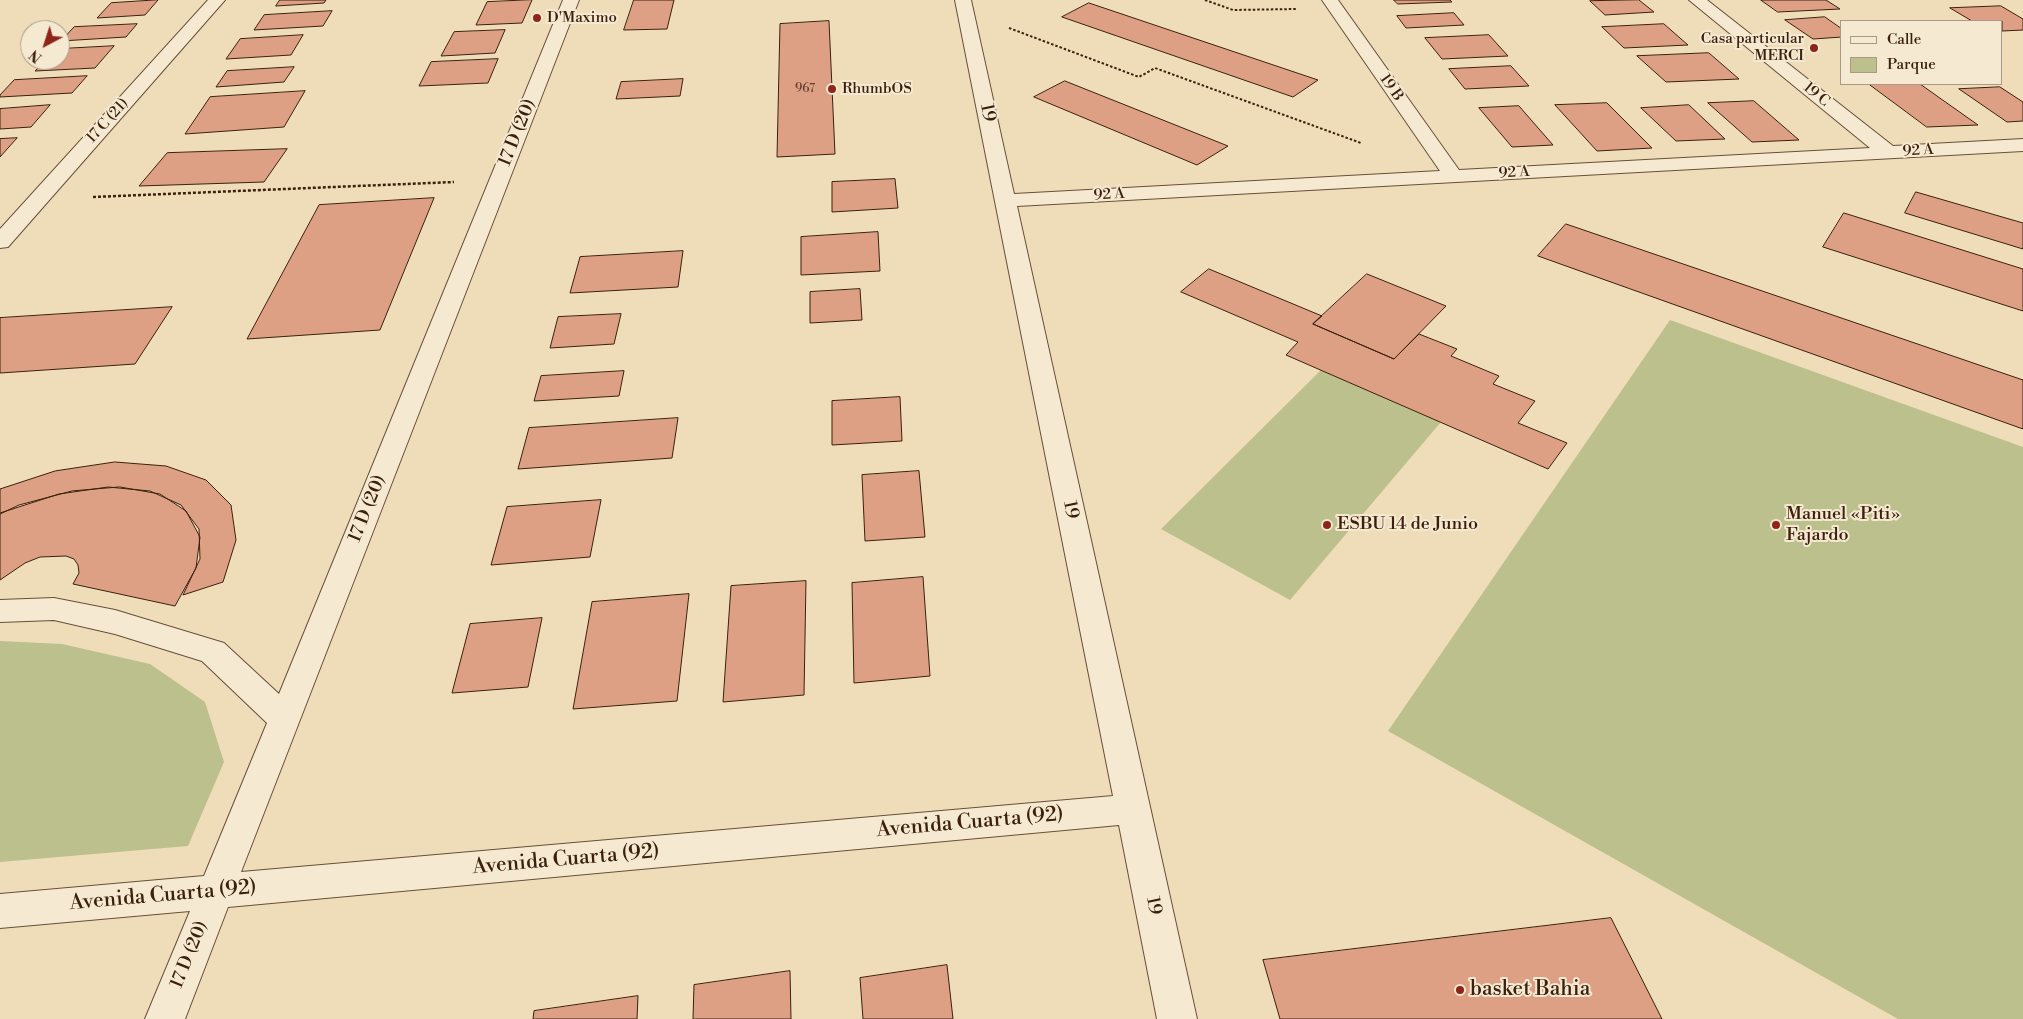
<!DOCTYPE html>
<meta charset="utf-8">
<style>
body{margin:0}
#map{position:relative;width:2023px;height:1019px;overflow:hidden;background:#efddba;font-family:"Libre Bodoni",serif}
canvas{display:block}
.legend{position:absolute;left:1840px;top:20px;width:162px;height:65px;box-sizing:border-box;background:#f5e9d2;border:1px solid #ab9983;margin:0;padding:6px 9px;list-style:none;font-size:15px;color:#3b200d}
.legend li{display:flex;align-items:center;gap:10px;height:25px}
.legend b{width:25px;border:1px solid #ab9983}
.north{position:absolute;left:20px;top:20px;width:50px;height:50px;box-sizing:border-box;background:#f5e9d2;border:1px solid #ab9983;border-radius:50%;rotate:220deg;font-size:14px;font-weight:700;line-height:20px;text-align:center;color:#3b200d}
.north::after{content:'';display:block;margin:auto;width:18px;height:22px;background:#8f2418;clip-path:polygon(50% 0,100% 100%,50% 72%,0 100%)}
</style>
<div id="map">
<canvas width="2023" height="1019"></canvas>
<ul class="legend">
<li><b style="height:6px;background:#f5e9d2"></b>Calle</li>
<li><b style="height:14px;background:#bcc08d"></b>Parque</li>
</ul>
<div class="north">N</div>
</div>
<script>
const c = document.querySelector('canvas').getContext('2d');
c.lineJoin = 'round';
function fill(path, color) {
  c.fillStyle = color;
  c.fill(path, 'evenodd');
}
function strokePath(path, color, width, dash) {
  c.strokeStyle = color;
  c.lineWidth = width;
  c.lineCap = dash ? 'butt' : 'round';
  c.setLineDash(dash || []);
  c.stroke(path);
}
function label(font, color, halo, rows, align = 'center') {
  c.font = font + ' "Libre Bodoni",serif';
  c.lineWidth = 4;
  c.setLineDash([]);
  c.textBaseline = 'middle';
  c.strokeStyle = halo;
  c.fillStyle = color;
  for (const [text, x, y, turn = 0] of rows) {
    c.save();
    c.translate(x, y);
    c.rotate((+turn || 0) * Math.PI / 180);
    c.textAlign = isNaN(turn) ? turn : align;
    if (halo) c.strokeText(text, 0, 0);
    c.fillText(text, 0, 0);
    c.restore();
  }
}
fill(new Path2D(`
 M1670,320L2023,447V1019H1898L1388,731Z
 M1321,370L1441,422L1290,600L1161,529Z
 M0,641L62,644L150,664L205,702L224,762L188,846L0,862Z`), '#bcc08d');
const building = new Path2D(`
 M158,0L145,15L97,18L111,3Z
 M280,0H326L324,3L276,6Z
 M532,0L522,23L476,25L487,2Z
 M634,0H674L667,29L624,30Z
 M1394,0H1450L1452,2L1398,4Z
 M1639,0L1654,12L1605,15L1590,1Z
 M1761,0H1826L1840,9L1778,12Z
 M1089,3L1318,80L1293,97L1062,17Z
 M2001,6L2023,19V30L2002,31V21H1972L1950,8Z
 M332,11L323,26L254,30L264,15Z
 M1454,13L1464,25L1406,28L1397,16Z
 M1825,17L1842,29V37L1813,39L1785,20Z
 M829,21L835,154L777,157L780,24Z
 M137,24L126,37L61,41L74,27Z
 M1664,24L1688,45L1624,48L1602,27Z
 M505,30L495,53L441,56L454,32Z
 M303,35L291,55L226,59L240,39Z
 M1489,35L1508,56L1442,59L1425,38Z
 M114,46L95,68L35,71L46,60H60V49Z
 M1709,53L1739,79L1666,82L1637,56Z
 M498,59L488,83L419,86L431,62Z
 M1511,66L1529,86L1465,89L1449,69Z
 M294,67L284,82L216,87L227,71Z
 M87,76L72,93L0,97V95L14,80Z
 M683,79L680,96L616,99L621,82Z
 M1065,81L1228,146L1197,165L1034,97Z
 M1869,84H1920L1978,125L1927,127Z
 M2000,87L2023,102V121L2007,122L1959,89Z
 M305,91L284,127L185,134L210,97Z
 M1754,101L1799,140L1752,142L1708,103Z
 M1607,103L1652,148L1597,151L1555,105Z
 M50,105L31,127L0,129V109Z
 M1689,105L1725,139L1676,141L1641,108Z
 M1519,106L1553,145L1512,147L1479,108Z
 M17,138L0,157V139Z
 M287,149L264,182L139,186L167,153Z
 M895,179L898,208L832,212V182Z
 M1916,192L2023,223V249L1905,213Z
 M434,198L380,330L247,339L319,205Z
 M1844,213L2023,269V311L1823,247Z
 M1566,224L2023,380V429L1538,256Z
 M878,232L880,271L801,275V237Z
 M683,251L678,287L570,293L580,257Z
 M1209,269L1322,316L1313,324L1394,359L1419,334L1457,349L1451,356L1499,376L1493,384L1535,401L1518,423L1567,443L1548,469L1286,355L1298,342L1181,292Z
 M1367,274L1446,306L1394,359L1313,324Z
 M860,289L862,320L810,323V292Z
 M172,307L135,364L0,373V318Z
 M621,314L614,344L550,348L558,317Z
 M624,371L619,396L534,401L541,376Z
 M900,397L902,441L832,445V401Z
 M678,418L672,458L518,469L529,428Z
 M115,462L166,466L206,480L231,505L236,540L223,582L183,595L200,559L199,529L181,505L150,491L108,487L59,494L0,513V489L55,471Z
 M919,471L925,537L865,541L862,475Z
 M120,487L160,494L186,511L200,537L196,568L175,606L73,584L79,573L78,565L74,559L66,556L40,557L25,563L0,580V514L19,505L72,491Z
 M601,500L590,557L491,565L507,507Z
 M923,577L930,676L854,683L852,583Z
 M806,581L804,695L723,702L731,586Z
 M689,594L677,701L573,709L592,602Z
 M542,618L528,687L452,693L470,624Z
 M1611,918L1662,1019H1280L1263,960Z
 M947,965L953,1019H863L860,978Z
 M790,971L791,1019H693L694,985Z
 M638,996L637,1019H533L534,1011Z`);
fill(building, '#dda085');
strokePath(building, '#3b200d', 1);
const minor = new Path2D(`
 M208,0H225L8,247L0,248V229Z
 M563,0H579L241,872L1113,796L955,0H971L1014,194L1440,171L1322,0H1338L1459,170L1870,148L1689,0H1707L1893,146L2023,139V151L1017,206L1197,1019H1157L1119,825L228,907L185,1019H145L190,911L0,928V894L204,876L267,723L202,661L115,634L54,620L0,622V600L54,598L115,610L224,643L279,694Z`);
strokePath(minor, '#684f38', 2);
strokePath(new Path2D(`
 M1205,0L1233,10L1296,9
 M1009,28L1139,77L1155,68L1361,143`), '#3b200d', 2, [2.5, 2]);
strokePath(new Path2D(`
 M93,197L454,182`), '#3b200d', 2.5, [3, 2]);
fill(minor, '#f5e9d2');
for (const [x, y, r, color] of [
 [537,18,5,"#8f2418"],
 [1814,48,5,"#8f2418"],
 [832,89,5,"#8f2418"],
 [1327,525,5,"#8f2418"],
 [1776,525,5,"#8f2418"],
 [1460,990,5,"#8f2418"]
]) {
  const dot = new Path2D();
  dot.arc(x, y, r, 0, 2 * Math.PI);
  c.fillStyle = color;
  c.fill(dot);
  strokePath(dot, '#f5e9d2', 2);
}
label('12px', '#64402b', null, [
 ["967",805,89]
]);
label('15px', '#3b200d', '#f5e9d2', [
 ["D'Maximo",547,18],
 ["Casa particular",1804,39,"right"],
 ["MERCI",1804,56,"right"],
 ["RhumbOS",842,89]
], 'left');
label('15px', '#3b200d', '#f5e9d2', [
 ["19 B",1391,88,55],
 ["19 C",1816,95,39],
 ["17 C (21)",108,121,-48],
 ["92 A",1918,151,-3],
 ["92 A",1514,173,-3],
 ["92 A",1109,195,-3]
]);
label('18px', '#3b200d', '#f5e9d2', [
 ["19",987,113,78],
 ["17 D (20)",518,133,-68],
 ["17 D (20)",368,509,-68],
 ["19",1070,510,78],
 ["19",1153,906,78],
 ["17 D (20)",190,955,-68]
]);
label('18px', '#3b200d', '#f5e9d2', [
 ["Manuel «Piti»",1786,515],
 ["Fajardo",1786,536],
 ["ESBU 14 de Junio",1337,525]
], 'left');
label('21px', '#3b200d', '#f5e9d2', [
 ["Avenida Cuarta (92)",970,823,-5],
 ["Avenida Cuarta (92)",566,860,-5],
 ["Avenida Cuarta (92)",163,896,-5]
]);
label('21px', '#3b200d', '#f5e9d2', [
 ["basket Bahia",1470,990]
], 'left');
</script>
